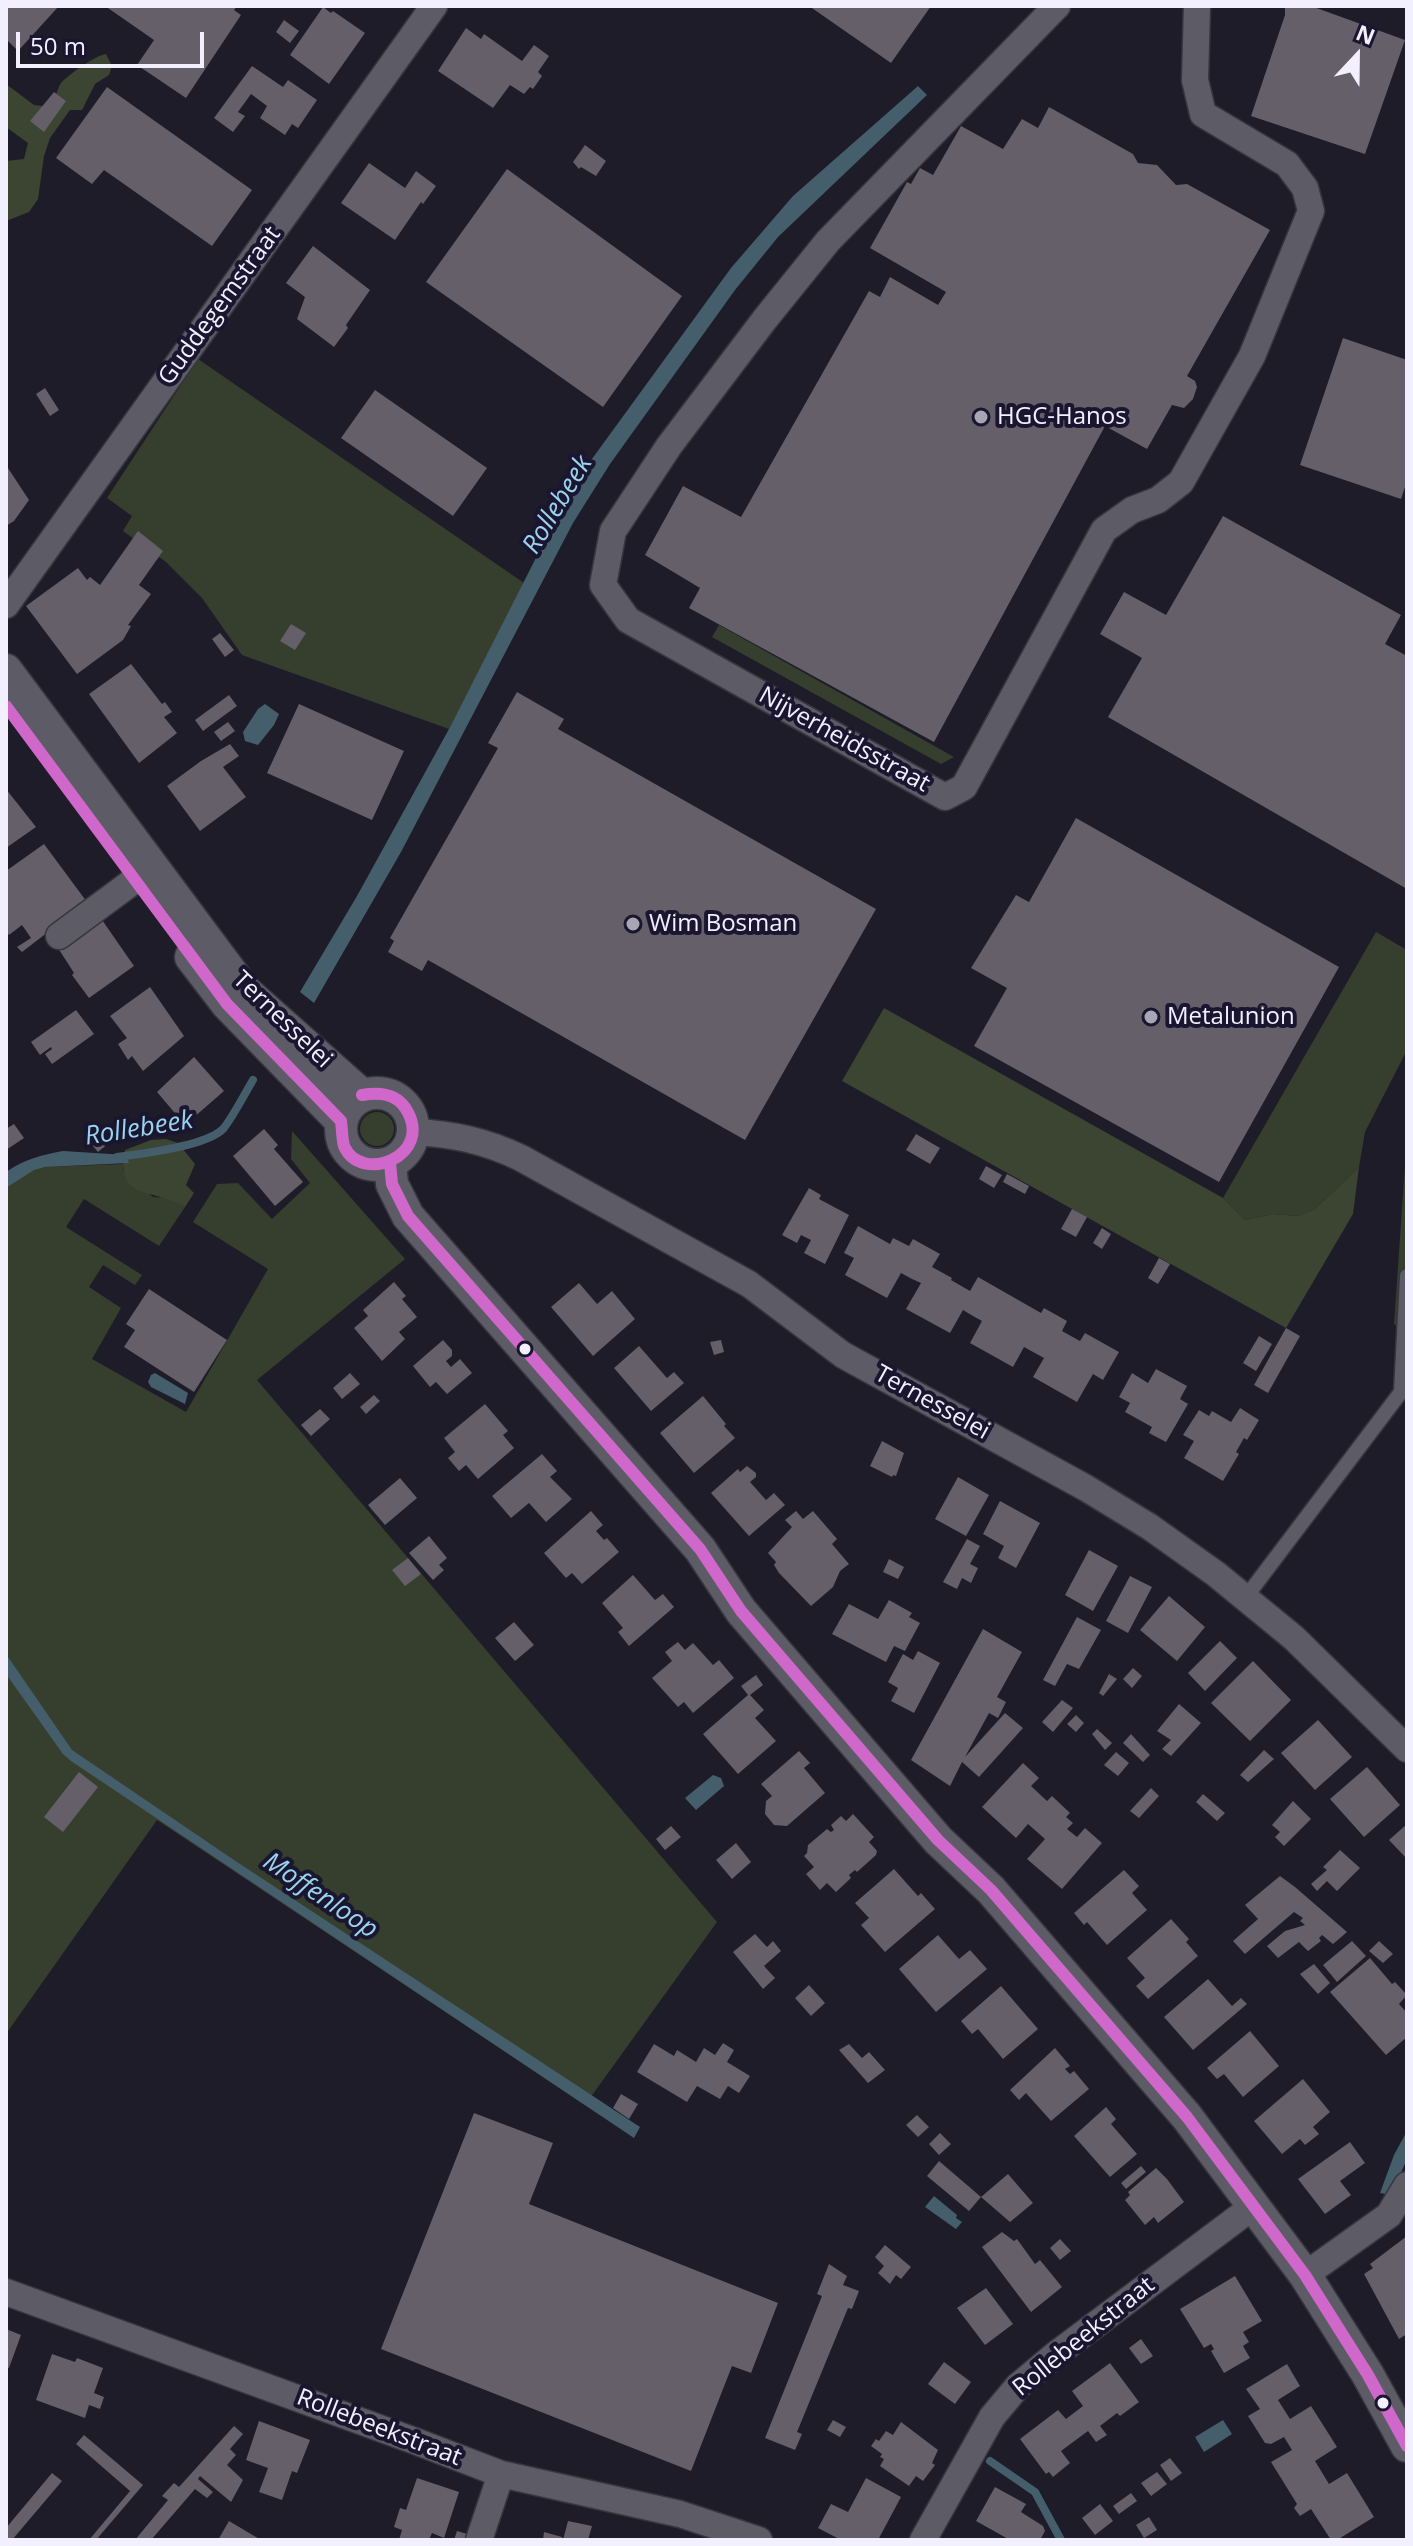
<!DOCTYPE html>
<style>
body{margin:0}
#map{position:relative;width:1413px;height:2546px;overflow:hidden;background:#1e1c29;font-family:"Open Sans",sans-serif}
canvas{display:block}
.frame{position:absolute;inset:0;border:8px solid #f2f0ff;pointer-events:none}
.north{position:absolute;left:1317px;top:16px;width:80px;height:80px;-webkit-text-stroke:6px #1b162f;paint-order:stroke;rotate:22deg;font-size:22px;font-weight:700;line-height:32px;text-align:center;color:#f2f0ff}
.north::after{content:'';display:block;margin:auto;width:28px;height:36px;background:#f2f0ff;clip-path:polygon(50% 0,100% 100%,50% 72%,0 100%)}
.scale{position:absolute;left:16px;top:32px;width:188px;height:36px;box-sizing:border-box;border:4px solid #f2f0ff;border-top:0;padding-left:10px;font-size:24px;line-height:28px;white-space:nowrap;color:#f2f0ff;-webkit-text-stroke:6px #1b162f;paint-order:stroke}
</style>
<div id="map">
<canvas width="1413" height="2546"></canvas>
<div class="frame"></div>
<div class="north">N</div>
<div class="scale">50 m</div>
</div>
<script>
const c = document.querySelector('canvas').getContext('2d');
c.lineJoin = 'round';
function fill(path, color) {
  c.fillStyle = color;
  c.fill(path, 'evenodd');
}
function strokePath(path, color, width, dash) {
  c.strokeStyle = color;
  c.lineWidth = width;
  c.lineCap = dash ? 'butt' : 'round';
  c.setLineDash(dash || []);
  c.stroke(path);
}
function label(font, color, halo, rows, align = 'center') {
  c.font = font + ' "Open Sans",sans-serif';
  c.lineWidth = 8;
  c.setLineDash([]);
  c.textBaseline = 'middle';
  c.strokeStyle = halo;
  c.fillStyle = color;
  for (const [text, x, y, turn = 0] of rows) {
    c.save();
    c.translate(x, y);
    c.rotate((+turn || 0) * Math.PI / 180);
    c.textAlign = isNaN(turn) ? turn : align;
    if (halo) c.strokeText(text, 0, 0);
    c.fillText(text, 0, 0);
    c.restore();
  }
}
fill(new Path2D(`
 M198,359L524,583L449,729L242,655L202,598L166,562L123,531L132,516L107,498Z
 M719,625L954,757L941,764L712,637Z
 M1376,932L1407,950V1050L1365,1132L1359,1167L1315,1209L1298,1216L1273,1214L1245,1220L1223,1198Z
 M360 1129a17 17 0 1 1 34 0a17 17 0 1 1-34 0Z
 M292,1131L405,1259L257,1380L717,1922L585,2105L157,1820L6,2034V1188L34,1169L45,1167L123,1164V1171L153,1197L172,1198L185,1207L159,1246L84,1199L66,1227L142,1275L135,1285L103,1265L89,1287L121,1308L92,1359L186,1412L268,1269L193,1222L217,1184L238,1183L272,1219L310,1183L291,1159Z
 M1407,1137V1333L1394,1324Z`), '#363f2d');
fill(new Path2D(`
 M106,54L112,66L109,75L95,84L82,110H70L50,138L44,156L38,199L29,212L6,221V161L24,159L28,143L6,127V84L34,105L49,107C56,100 56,91 61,83C68,75 96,55 106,54Z
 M884,1008L1223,1198L1245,1220L1273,1214L1298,1216L1315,1209L1359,1167L1353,1214L1286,1328L842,1081Z
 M166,1139L178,1143L195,1164L186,1185L194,1193L185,1207C156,1188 114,1202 125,1150L151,1140Z`), '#3b4532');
fill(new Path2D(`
 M918,86L927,95L778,237L735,290L610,464L573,523L401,852L314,1003L300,992L357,896L449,729L573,485L731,268L793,196Z
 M265,704L279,714L274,725L258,745L245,741L243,732L258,709Z
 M63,1151L126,1155L129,1163L45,1167L34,1170L6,1188V1172C25,1159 41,1155 63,1151Z
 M155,1373L188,1393L185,1404L151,1387L148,1382L151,1375Z
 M6,1654L72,1750L234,1860L640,2127L634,2138L71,1761L63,1754L6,1674Z
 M713,1775L721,1778L724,1786L696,1810L685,1798Z
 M1407,2131V2159L1391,2195L1380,2193L1394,2155Z
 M934,2196L957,2215L956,2218L962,2222L956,2229L925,2207Z
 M1223,2420L1232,2434L1204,2452L1195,2437Z`), '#455e6c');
strokePath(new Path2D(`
 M117,1157C142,1154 208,1146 224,1128C235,1113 244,1095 253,1080
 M990,2461L1035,2492L1061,2540`), '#455e6c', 8);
fill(new Path2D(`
 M6,6H59L18,51L6,39Z
 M105,6H237L234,10L241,15L186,98L137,65L154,40Z
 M809,6H931L891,63Z
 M1285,6H1311L1405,40L1365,154L1251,116L1285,15Z
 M323,7L331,13L333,11L365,33L329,84L290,55Z
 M284,20L299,31L290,43L276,32Z
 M466,28L481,39L484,34L522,61L534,45L549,56L538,72L542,76L533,89L530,87L524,94L510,85L493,108L438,71Z
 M252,66L283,87L288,80L317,100L298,128L292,124L285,135L260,118L267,106L251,94L238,112L245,116L233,132L214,118Z
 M107,87L252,190L212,246L104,170L92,184L56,158Z
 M54,92L66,101L44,132L30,121Z
 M1049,107L1133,154L1138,163L1157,165L1176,185L1187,184L1270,230L1187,376L1195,381L1197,387L1193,399L1184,408L1172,405L1147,449L1105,426L934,742L689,608L700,588L645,555L683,486L741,517L869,291L880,297L890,277L938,305L946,292L870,248L907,182L911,184L920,168L933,175L961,126L1003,149L1022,119L1038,128Z
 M585,145L606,161L596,176L581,167L579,169L573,162Z
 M369,163L405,188L416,171L436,186L423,204L421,202L395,240L341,203Z
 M507,169L682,296L603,407L426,282Z
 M313,246L370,290L346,325L348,328L334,347L297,319L305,297L286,283Z
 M1343,338L1407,360V481L1401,499L1300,465Z
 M45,388L59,410L50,416L36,394Z
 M375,390L487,468L453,516L341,438Z
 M6,465L29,500L14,521L6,526Z
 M1223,516L1401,615L1385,644L1407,656V889L1108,717L1142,658L1100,634L1124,592L1166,615Z
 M138,531L163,551L139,585L151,594L128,625L131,626L123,640L77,674L26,606L78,568L87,580L90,577L100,585Z
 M291,624L306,633L295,650L280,641Z
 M220,633L234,650L225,657L212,639Z
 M131,664L162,704L165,702L172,712L164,717L177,733L139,763L89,694Z
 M517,692L564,719L558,729L876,909L745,1140L428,960L422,971L388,952L394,941L390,938L498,748L488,743Z
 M229,695L237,706L203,731L195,720Z
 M299,704L404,751L372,820L267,773Z
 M228,722L235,731L221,741L214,732Z
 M230,744L239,756L223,767L246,797L200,831L167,786L201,761Z
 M6,789L36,827L6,848Z
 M1076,818L1339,967L1219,1182L974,1046L1007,988L971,968L1016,895L1029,902Z
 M44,844L87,902L22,952L17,947L31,938L22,925L9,935L6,931V871Z
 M100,917L134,966L89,998L72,975L74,973L58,948Z
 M150,987L184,1036L143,1071L132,1056L128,1060L118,1044L127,1038L110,1016Z
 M76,1010L94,1034L52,1064L45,1054L52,1049L51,1047L40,1055L31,1042Z
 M194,1057L224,1091L185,1125L157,1092Z
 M14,1124L24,1138L6,1150V1129Z
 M105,1126L115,1138L98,1152L88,1140Z
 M264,1129L278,1145L274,1149L303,1182L275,1206L233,1156Z
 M916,1134L940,1148L930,1164L906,1150Z
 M986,1166L1002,1175L994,1188L979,1179Z
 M1007,1174L1029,1186L1025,1194L1003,1182Z
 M809,1188L821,1195L819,1199L849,1215L825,1264L804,1253L811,1240L801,1235L797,1243L782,1235Z
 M1072,1209L1087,1217L1076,1237L1061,1229Z
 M858,1226L890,1244L893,1238L909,1246L913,1239L940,1254L932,1267L952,1278L951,1280L970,1291L978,1277L1041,1313L1044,1308L1067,1321L1062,1331L1080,1341L1085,1333L1119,1352L1103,1380L1093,1374L1077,1402L1033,1377L1044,1358L1024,1347L1013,1367L970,1343L982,1321L973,1316L963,1310L950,1333L906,1309L921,1283L912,1279L901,1273L887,1298L845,1275L854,1258L844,1253Z
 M1102,1228L1111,1234L1102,1249L1093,1243Z
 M1159,1258L1170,1264L1158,1284L1148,1278Z
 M394,1282L406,1296L402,1299L417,1317L399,1332L405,1339L382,1361L354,1328L368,1316L363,1310Z
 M579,1283L597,1304L612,1291L635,1319L593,1356L551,1307Z
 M149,1289L227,1340L194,1392L124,1347L135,1330L126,1324Z
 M1286,1328L1300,1336L1268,1393L1254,1385Z
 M1259,1336L1272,1344L1256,1371L1243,1363Z
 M443,1340L452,1350V1356L446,1361L451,1367L460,1359L472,1373L447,1394L436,1382L430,1387L413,1366Z
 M721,1340L724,1352L714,1355L710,1342Z
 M639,1346L667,1378L674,1372L684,1383L651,1411L614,1368Z
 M1156,1369L1187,1386L1180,1399L1188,1404L1166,1442L1149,1433L1152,1427L1125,1412L1130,1403L1119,1397L1132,1373L1148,1383Z
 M350,1373L360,1384L342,1399L333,1388Z
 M374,1395L380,1401L366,1414L360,1407Z
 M703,1396L726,1424L724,1426L735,1438L694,1473L660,1433Z
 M485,1404L508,1431L503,1435L514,1448L478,1479L466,1465L459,1471L448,1458L455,1452L444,1438Z
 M1240,1408L1259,1420L1247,1440L1244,1438L1236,1452L1239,1454L1223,1481L1184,1458L1194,1441L1183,1435L1199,1410L1209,1416L1212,1411L1231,1422Z
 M320,1409L330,1419L311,1436L301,1425Z
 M882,1441L904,1453L896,1476L893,1475L892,1477L870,1466Z
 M542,1454L557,1471L550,1477L572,1499L546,1522L529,1503L511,1518L492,1496Z
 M747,1466L756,1473V1477L750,1482L766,1500L774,1493L785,1505L749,1536L711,1493L738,1469L740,1472Z
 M958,1477L989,1495L966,1536L935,1519Z
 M400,1478L417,1498L385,1525L368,1505Z
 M1000,1501L1040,1523L1016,1568L998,1558L1004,1546L983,1534Z
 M591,1511L603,1525L596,1531L604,1540L607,1538L619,1552L582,1584L572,1573L566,1578L544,1553Z
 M796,1511L803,1519L813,1511L837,1539L832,1544L849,1564L840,1571L833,1587L811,1606L779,1573L774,1565L776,1562L768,1553L792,1527L785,1520Z
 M429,1536L447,1558L439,1565L444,1570L433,1580L409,1553Z
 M967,1539L980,1546L970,1564L978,1568L971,1583L962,1578L957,1589L943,1582Z
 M1089,1550L1118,1566L1093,1611L1065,1595Z
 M408,1558L421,1574L405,1586L392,1570Z
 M889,1559L904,1567L898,1579L883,1572Z
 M633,1575L655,1600L663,1594L674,1607L629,1646L618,1632L623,1628L602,1603Z
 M1130,1576L1152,1587L1128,1633L1106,1621Z
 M1169,1596L1205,1627L1177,1661L1140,1630Z
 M889,1600L912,1613L909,1617L920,1623L905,1651L894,1646L886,1662L832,1634L849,1604L878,1619Z
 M1077,1617L1101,1630L1079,1669L1067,1664L1055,1686L1043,1680Z
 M514,1622L534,1645L515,1661L495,1638Z
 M983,1629L1022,1652L997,1697L1006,1702L998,1718L989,1713L965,1757L1005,1713L1023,1728L979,1777L962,1762L950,1786L911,1760Z
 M1220,1641L1237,1658L1205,1691L1188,1673Z
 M678,1642L685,1650L693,1643L713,1665L719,1660L734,1678L693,1713L684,1702L678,1707L652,1678L672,1661L665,1652Z
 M918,1651L940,1663L914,1713L891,1701L898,1688L888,1682L903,1654L913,1660Z
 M1253,1661L1291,1700L1250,1741L1211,1703Z
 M1133,1668L1142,1676L1132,1688L1123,1679Z
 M1109,1674L1117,1679L1103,1696L1099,1693Z
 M756,1675L763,1685L750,1695L764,1710L755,1718L776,1741L738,1774L703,1734L748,1695L741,1686Z
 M1062,1700L1073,1708L1053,1732L1042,1722Z
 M1179,1704L1201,1723L1171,1756L1162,1749L1171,1740L1157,1731Z
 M1076,1715L1084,1723L1076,1732L1067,1724Z
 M1318,1720L1352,1757L1315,1790L1281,1753Z
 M1097,1729L1112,1743L1105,1750L1092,1734Z
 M1131,1734L1150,1755L1143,1762L1123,1743Z
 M1264,1750L1274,1759L1248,1782L1240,1775Z
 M799,1751L810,1763L804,1768L825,1793L787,1826L774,1825L765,1814L766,1801L772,1796L761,1784Z
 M1116,1752L1129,1763L1118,1776L1104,1765Z
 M1023,1763L1039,1778L1031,1786L1047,1801L1052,1796L1070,1813L1066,1817L1073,1823L1067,1829L1077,1837L1085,1828L1102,1843L1062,1889L1027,1859L1045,1839L1028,1824L1016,1838L982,1807Z
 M1367,1767L1400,1805L1364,1837L1330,1799Z
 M79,1772L98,1787L63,1832L44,1817Z
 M1151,1788L1159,1796L1139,1818L1130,1811Z
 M1203,1794L1225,1813L1217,1821L1196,1802Z
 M1293,1801L1311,1819L1284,1846L1275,1837L1280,1832L1272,1825Z
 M853,1814L874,1837L869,1842L877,1851L876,1855L857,1872L855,1870L849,1875L851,1878L836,1892L827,1883L820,1890L806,1874L814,1867L804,1856L807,1853L808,1845L827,1829L831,1832L834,1830L831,1825L841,1816L846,1821Z
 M1407,1824V1859L1389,1840Z
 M671,1826L681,1837L665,1850L656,1839Z
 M736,1843L751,1862L732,1879L716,1860Z
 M1340,1850L1360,1868L1337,1891L1327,1881L1317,1891L1311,1884L1327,1870L1323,1867Z
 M894,1869L918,1896L921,1893L935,1909L885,1952L861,1925L869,1918L855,1903Z
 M1124,1870L1139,1886L1132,1893L1147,1910L1107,1945L1087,1922L1084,1925L1074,1913Z
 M1280,1876L1295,1887L1347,1932L1333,1944L1322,1935L1319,1938L1321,1941L1308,1951L1299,1942L1278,1958L1267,1946L1285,1931L1305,1925L1300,1921L1303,1918L1294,1912L1245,1954L1233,1941L1258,1919L1245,1905Z
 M1171,1919L1189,1939L1186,1942L1198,1956L1148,1999L1136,1986L1145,1978L1127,1958Z
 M755,1934L767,1947L773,1941L781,1951L764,1966L775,1978L763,1989L733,1952Z
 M938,1935L959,1959L970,1950L987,1969L936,2012L899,1969Z
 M1352,1941L1366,1956L1337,1982L1323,1965Z
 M1379,1941L1393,1954L1383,1963L1369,1951Z
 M1370,1958L1392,1984L1395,1982L1407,1995L1399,2004L1407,2013V2037L1386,2055L1330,1992Z
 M1314,1964L1330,1983L1318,1994L1300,1974Z
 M1208,1979L1232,2006L1241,1998L1247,2004L1193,2050L1164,2017Z
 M809,1985L825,2003L811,2016L795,1998Z
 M1001,1986L1038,2029L1003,2059L978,2029L972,2034L961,2021Z
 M1250,2031L1279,2066L1243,2097L1224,2074L1217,2079L1207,2068Z
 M723,2043L734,2050L727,2062L750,2076L739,2093L728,2086L720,2099L697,2086L687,2102L637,2072L654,2044L674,2056L677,2050L696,2062L704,2048L715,2055Z
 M849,2044L862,2058L869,2052L885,2070L868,2083L839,2050Z
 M1055,2048L1070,2066L1065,2069L1070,2074L1074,2071L1089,2089L1051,2121L1026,2093L1019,2100L1010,2090Z
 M1303,2079L1330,2112L1313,2127L1319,2134L1305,2145L1300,2139L1282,2154L1254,2121Z
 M621,2094L638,2104L629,2119L613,2108Z
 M1106,2107L1116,2119L1111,2124L1137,2154L1110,2177L1074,2136Z
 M474,2113L553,2143L529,2204L778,2303L751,2373L732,2366L691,2471L381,2349Z
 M917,2115L929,2127L918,2137L906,2125Z
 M940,2133L951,2144L939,2155L929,2144Z
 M1350,2142L1365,2163L1340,2181L1351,2195L1325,2214L1298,2179Z
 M939,2161L981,2197L1008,2174L1033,2203L1010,2222L981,2197L969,2211L927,2176Z
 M1141,2166L1146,2172L1126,2189L1121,2183Z
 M1156,2168L1167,2179L1184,2202L1158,2223L1154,2217L1145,2225L1125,2200L1130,2195L1128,2192Z
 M1002,2232L1014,2241L1017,2239L1035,2264L1040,2260L1062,2287L1031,2312L982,2247Z
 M1407,2236V2334L1399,2339L1364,2274L1373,2268L1370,2264Z
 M1060,2239L1071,2251L1060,2260L1050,2248Z
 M885,2245L911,2267L901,2279L896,2275L890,2284L878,2273L884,2266L875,2257Z
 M829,2264L847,2276L843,2285L859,2291L852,2309L848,2308L797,2432L802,2434L795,2450L765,2438L822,2296L817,2294Z
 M1235,2276L1262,2321L1243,2332L1249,2342L1243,2346L1250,2358L1224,2373L1211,2351L1214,2349L1211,2344L1204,2348L1180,2309Z
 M986,2288L1013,2324L985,2345L957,2308Z
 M6,2329L21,2335L9,2368L6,2367Z
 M1141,2339L1153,2356L1141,2364L1129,2348Z
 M52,2354L75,2362L77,2358L103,2368L94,2393L104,2397L100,2409L89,2405L85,2418L36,2400Z
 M944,2362L971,2382L955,2404L928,2384Z
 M1110,2363L1139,2402L1120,2416L1117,2413L1100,2426L1107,2435L1096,2442L1088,2431L1061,2451L1070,2463L1053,2477L1049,2472L1046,2474L1020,2439L1058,2410L1066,2419L1083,2406L1072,2391Z
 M1287,2364L1300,2386L1278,2400L1290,2419L1311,2406L1337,2447L1315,2461L1329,2484L1347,2473L1374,2517L1337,2540H1331L1311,2509L1300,2516L1294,2508L1297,2504L1271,2462L1292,2450L1284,2437L1271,2444L1265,2443L1248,2416L1260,2409L1246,2389Z
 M833,2420L846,2427L840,2437L827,2430Z
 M259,2421L310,2440L297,2473L292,2471L282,2500L259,2492L268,2468L246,2460Z
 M901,2422L938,2450L932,2463L935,2465L923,2481L916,2476L909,2486L880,2466L884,2459L880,2457L882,2454L871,2446L876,2439L879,2441L886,2431L893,2435Z
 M234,2426L243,2434L230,2449L236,2455L227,2465L243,2480L231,2502L200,2476L198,2479L213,2492L207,2498L195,2489L151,2540H135L168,2500L162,2496L174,2483L179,2487Z
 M84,2435L143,2485L96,2540H89L130,2491L76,2444Z
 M1170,2458L1182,2473L1171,2481L1160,2465Z
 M1157,2472L1167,2484L1151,2496L1141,2483Z
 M52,2473L62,2481L12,2540L8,2538L6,2540V2528Z
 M417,2478L459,2492L444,2538L432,2533L429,2540H399L402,2530L394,2527L400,2508L406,2510Z
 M866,2478L901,2497L878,2540H841L818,2528L831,2504L848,2512Z
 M995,2487L1026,2504L1021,2512L1043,2526L1045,2531L1040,2540H1010L976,2521Z
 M1131,2493L1137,2501L1119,2514L1113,2506Z
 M1100,2504L1113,2521L1095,2535L1082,2518Z
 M1149,2517L1157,2530L1144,2538L1136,2525Z
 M229,2521L261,2540H218Z
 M568,2521L592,2526L588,2540H563Z
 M457,2531L471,2535L470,2540H454Z
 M544,2532L562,2537V2540H543Z`), '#645f69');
const service = new Path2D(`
 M1246,1597L1401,1392L1407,1276`);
const minor = new Path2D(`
 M1057,6L828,241L765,319L669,446L613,531L603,585L628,620L945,797L964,787L1104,530L1132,510L1158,500L1181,482L1252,356L1311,211L1305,188L1287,164L1203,114L1195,80L1197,6
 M6,605L434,6
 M59,936L151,868
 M414,1132C453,1134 486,1141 521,1158L749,1284L843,1355L1086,1488L1150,1527L1216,1574L1294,1638L1407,1749
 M1305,2275L1389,2215L1407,2185
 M6,2292L415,2441L501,2474L680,2514L759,2540
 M479,2540L501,2474
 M923,2540L992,2417L1018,2386L1055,2355L1255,2205`);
const tertiary = new Path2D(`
 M6,670L245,991L362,1095
 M191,957L227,1004L341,1121
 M341 1129a36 36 0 1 1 72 0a36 36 0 1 1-72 0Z
 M390,1163L392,1184L408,1216L700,1549L741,1611L938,1840L991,1890L1187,2117L1305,2275L1368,2375L1407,2446`);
strokePath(service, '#37363f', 17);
strokePath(minor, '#37363f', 29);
strokePath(tertiary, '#37363f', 35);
strokePath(service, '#5d5c66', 14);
strokePath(minor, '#5d5c66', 26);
strokePath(tertiary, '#5d5c66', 32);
strokePath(new Path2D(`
 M6,706L227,1004L341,1121C342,1128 342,1139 344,1146C361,1185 435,1156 406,1109C396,1093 379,1092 362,1095
 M390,1163L392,1184L408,1216L700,1549L741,1611L938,1840L991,1890L1187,2117L1305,2275L1368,2375L1407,2446`), '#d068cb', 12);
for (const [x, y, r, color] of [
 [981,417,8,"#a8a6b4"],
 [633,924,8,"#a8a6b4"],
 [1151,1017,8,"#a8a6b4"],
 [525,1349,7,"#f2f0ff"],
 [1383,2403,7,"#f2f0ff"]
]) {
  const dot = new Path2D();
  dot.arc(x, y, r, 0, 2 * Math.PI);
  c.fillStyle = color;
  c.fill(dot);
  strokePath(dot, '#1b162f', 3);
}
label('24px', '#f2f0ff', '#1b162f', [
 ["Guddegemstraat",220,306,-54],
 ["Nijverheidsstraat",844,740,29],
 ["Ternesselei",282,1020,44],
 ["Ternesselei",932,1403,29],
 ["Rollebeekstraat",1084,2337,-39],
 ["Rollebeekstraat",379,2428,21]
]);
label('24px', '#f2f0ff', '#1b162f', [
 ["HGC-Hanos",997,417],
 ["Wim Bosman",649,924],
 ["Metalunion",1167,1017]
], 'left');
label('italic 26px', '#9ad3ef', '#1b162f', [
 ["Rollebeek",558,505,-59],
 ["Rollebeek",139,1129,-9],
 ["Moffenloop",320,1896,34]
]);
</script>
